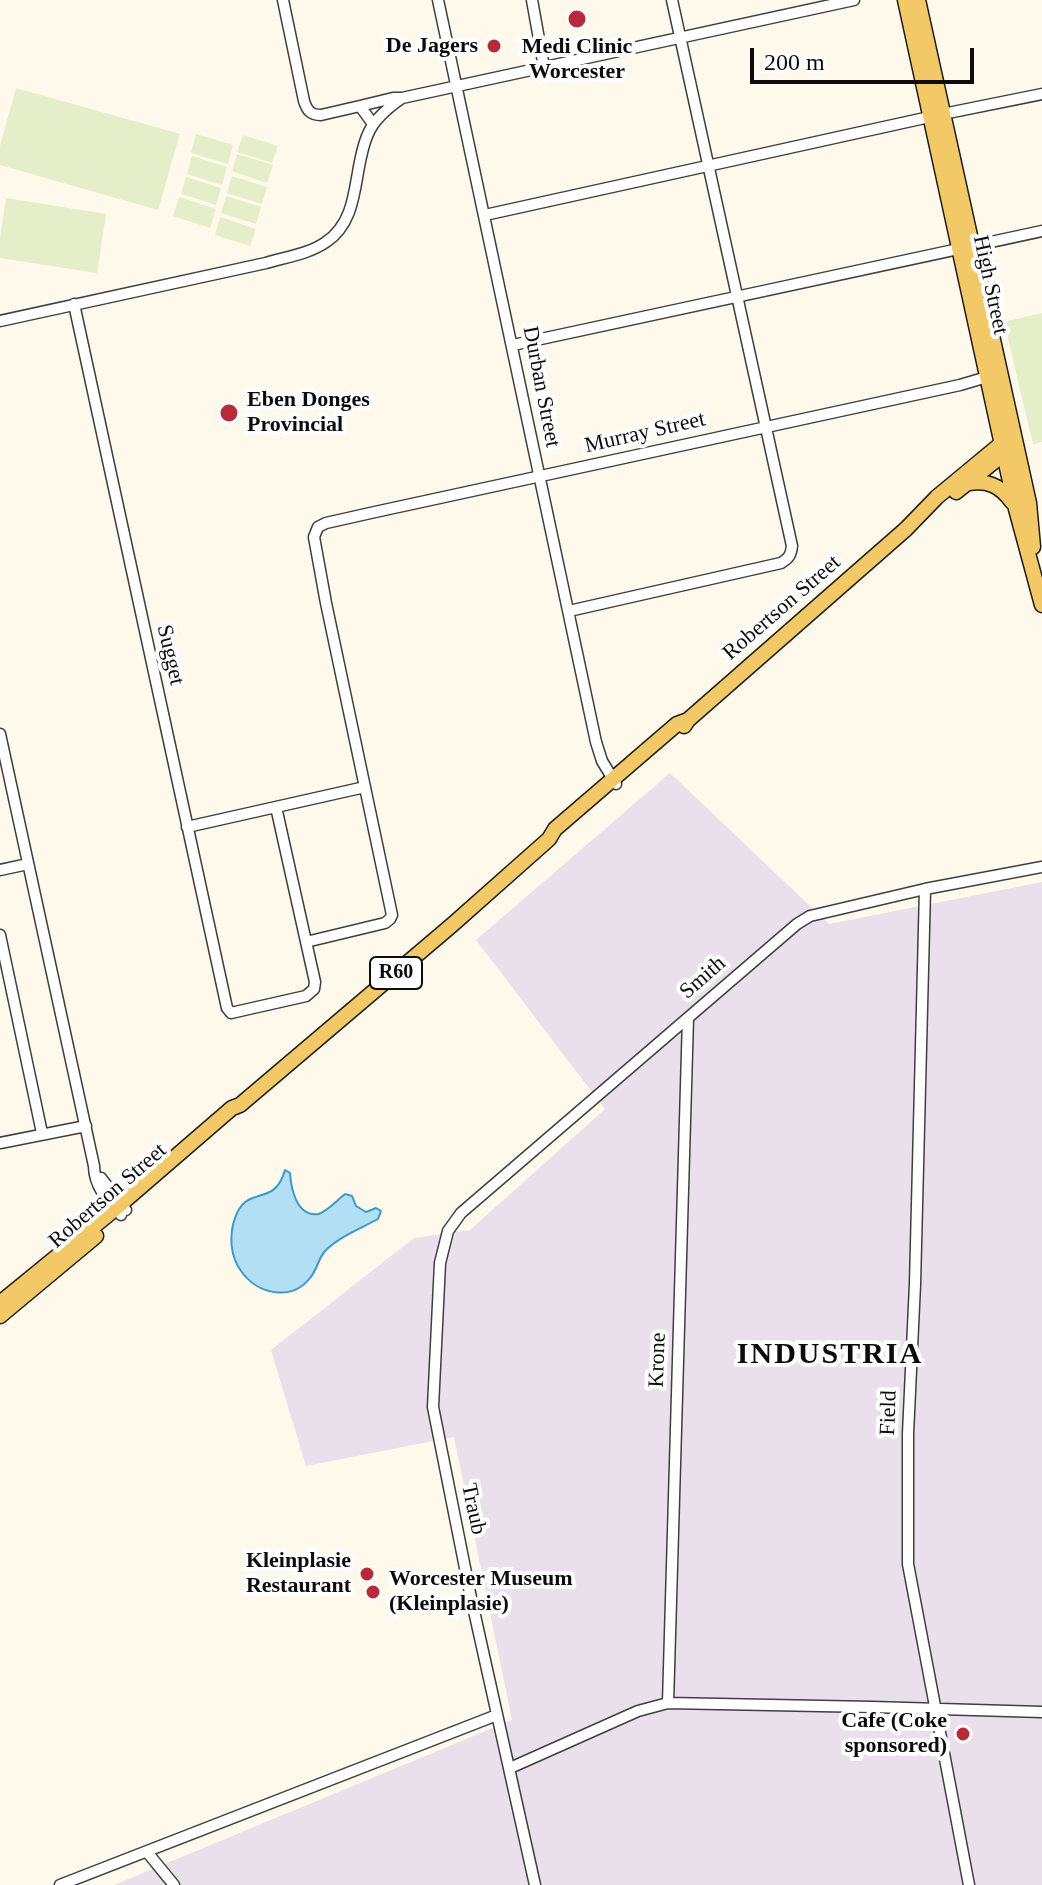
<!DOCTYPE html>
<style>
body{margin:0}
#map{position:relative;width:1042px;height:1885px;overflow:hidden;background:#fef9eb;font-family:"Times New Roman",serif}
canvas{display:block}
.scale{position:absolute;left:750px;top:48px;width:224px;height:36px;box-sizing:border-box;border:4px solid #0c0c0c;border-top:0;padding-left:10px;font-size:24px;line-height:28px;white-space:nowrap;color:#0c0c0c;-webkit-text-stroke:6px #fff;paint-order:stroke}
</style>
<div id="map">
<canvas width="1042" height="1885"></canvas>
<div class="scale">200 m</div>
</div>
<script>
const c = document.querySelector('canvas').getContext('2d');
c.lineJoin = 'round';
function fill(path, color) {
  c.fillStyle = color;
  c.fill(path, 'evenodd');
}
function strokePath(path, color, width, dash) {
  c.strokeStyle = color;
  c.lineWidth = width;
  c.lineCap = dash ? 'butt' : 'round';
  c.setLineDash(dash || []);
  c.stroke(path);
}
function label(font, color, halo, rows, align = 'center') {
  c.font = font + ' "Times New Roman",serif';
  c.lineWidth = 8;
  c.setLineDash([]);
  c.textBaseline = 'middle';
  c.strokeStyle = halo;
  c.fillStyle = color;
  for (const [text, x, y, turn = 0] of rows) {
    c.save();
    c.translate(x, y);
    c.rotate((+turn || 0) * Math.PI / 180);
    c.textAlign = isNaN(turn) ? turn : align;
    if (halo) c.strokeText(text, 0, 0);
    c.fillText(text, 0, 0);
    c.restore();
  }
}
fill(new Path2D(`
 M670,773L829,924L1042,882V1885H114L512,1720L454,1437L306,1466L271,1350L414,1238L470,1230L605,1109L476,940Z`), '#e9e0eb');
fill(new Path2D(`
 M16,88L180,134L158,210L0,165V146Z
 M196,134L233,145L228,164L191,153Z
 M243,135L278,146L272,163L237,152Z
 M237,154L273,165L267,183L232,171Z
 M192,156L227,167L222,185L187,174Z
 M232,176L267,187L262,204L227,193Z
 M186,177L221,188L216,205L181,194Z
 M226,196L261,207L256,224L221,213Z
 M179,197L216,209L210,228L173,216Z
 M6,198L106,214L97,273L0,258V237Z
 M220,217L256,229L250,246L215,235Z
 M1042,313V442L1033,444L1004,322Z`), '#e4eec8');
const water = new Path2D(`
 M285,1170L290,1173C291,1187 296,1217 318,1214C327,1212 338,1199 345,1194L352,1196L356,1206L366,1212L376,1208L381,1211L378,1219C360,1229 340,1236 325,1251C318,1259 317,1270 310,1278C291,1302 257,1294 241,1271C230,1256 229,1235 235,1218C247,1183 274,1209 285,1170Z`);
fill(water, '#b2dff3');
strokePath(water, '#3c99c7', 2);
const minor = new Path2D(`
 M283,0L304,101C307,110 310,115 321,115L360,106L373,124
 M438,0L596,742L602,761L616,784
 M532,0L544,67
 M360,106L393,98H401
 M485,215L943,114L1042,94
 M74,304L227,1008L231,1013L306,996L314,989L315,982L276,807
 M0,321L266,263C286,257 309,254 326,242C362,218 352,169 368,134C374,119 389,107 402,98L854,0
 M513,345L1042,231
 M569,611L781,563C789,558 791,555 792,546C751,364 711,182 672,0
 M0,734L94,1166C94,1186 108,1202 121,1215
 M187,827L365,787
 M0,870L28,864
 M925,889L915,1284L908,1434V1564L969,1885
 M0,935L42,1133
 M306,942L385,923L390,919L392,915L326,603L314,537L318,527L326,523L375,512L960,385L987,377
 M0,1143L86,1126
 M101,1178L126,1210
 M668,1703L688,1018
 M510,1768L638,1711L668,1703L872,1707L1042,1712
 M147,1852L174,1885
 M60,1885L497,1715
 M535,1885L470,1593L433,1407L440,1263L448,1231L461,1213L797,924L810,916L925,889L1042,867`);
const major = new Path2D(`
 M905,0L1016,509L1042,605
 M918,0L1029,503L1033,547
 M969,483C988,480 1001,486 1012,502
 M956,492L996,460
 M684,726L688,720L906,529L937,497L1013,434
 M0,1303L115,1209L232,1108L240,1105L452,925L549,839L555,829L677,724L688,720
 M0,1316L96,1236`);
strokePath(minor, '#3f3f3f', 13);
strokePath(major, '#1d1d1d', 17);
strokePath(minor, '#fff', 10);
strokePath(major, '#f3c867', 14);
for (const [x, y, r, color] of [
 [577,19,10,"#b62a39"],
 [494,46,8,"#b62a39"],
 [229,413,10,"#b62a39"],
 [367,1574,8,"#b62a39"],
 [373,1592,8,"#b62a39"],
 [963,1734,8,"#b62a39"]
]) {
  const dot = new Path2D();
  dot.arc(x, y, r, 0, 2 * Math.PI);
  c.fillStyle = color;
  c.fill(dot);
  strokePath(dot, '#fff', 3);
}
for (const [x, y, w] of [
 [396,973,52]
]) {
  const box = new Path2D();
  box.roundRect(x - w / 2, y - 16, w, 32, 6);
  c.fillStyle = '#fff';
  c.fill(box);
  strokePath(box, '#0c0c0c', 2);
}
label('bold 20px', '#0c0c0c', null, [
 ["R60",396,973]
]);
label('bold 22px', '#0c0c0c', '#fff', [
 ["De Jagers",478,46],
 ["Medi Clinic",577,47,"center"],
 ["Worcester",577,72,"center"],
 ["Eben Donges",247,400,"left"],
 ["Provincial",247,425,"left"],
 ["Kleinplasie",351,1561],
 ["Restaurant",351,1586],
 ["Worcester Museum",389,1579,"left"],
 ["(Kleinplasie)",389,1604,"left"],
 ["Cafe (Coke",947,1721],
 ["sponsored)",947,1746]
], 'right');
label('22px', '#0c0c0c', '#fff', [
 ["High Street",990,285,78],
 ["Durban Street",541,387,79],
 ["Murray Street",645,433,-13],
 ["Robertson Street",782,608,-41],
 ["Sugget",170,655,77],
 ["Smith",703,978,-41],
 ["Robertson Street",108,1196,-41],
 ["Krone",658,1360,-88],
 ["Field",889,1413,-88],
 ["Traub",473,1509,78]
]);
c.letterSpacing = '2px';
label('bold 30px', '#0c0c0c', '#fff', [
 ["INDUSTRIA",830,1355]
]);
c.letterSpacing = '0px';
</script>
